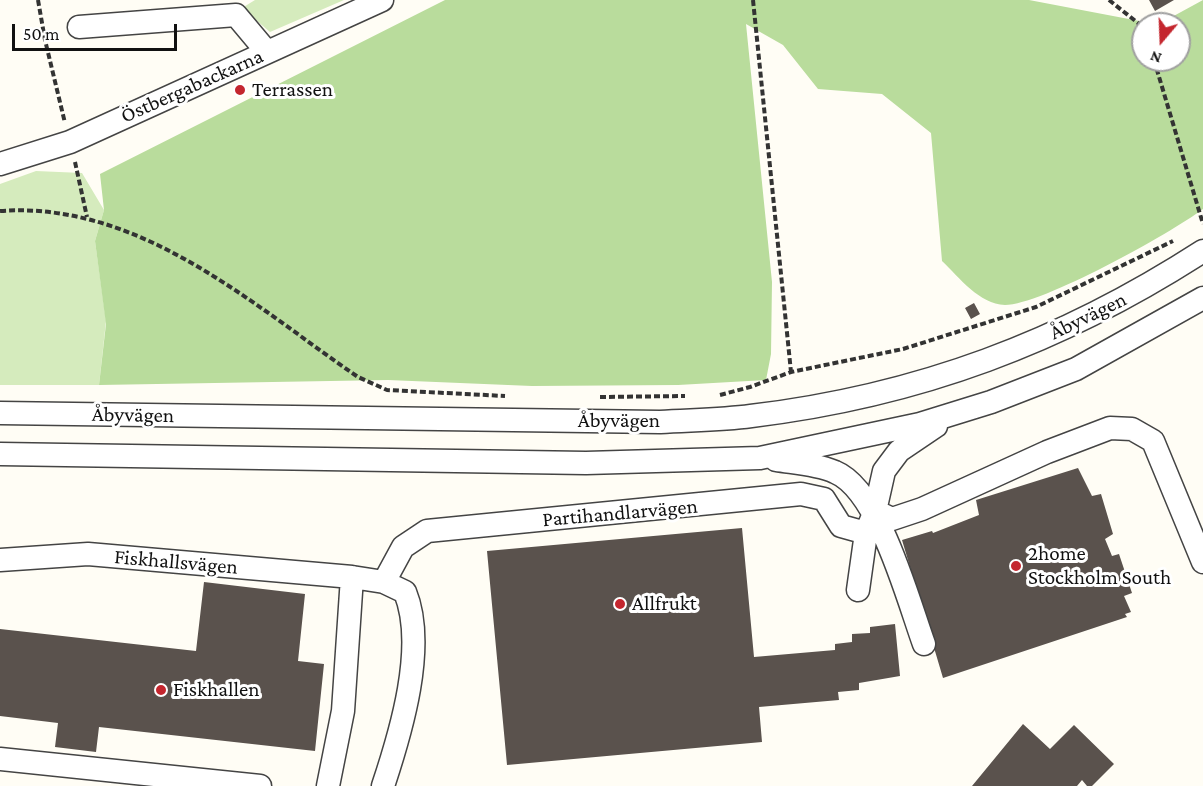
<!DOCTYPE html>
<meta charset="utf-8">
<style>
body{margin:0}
#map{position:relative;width:1203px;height:786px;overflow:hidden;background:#fffdf5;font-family:"Crimson Pro",serif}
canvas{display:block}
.north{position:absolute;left:1131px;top:12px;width:60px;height:60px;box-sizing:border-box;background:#fff;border:2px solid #a0a0a0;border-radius:50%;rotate:199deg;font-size:16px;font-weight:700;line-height:24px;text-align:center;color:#111}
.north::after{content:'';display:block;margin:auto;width:21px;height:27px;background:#c4262e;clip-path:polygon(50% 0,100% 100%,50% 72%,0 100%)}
.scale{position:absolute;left:12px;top:24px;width:165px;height:27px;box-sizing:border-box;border:3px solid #111;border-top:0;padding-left:8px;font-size:18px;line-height:21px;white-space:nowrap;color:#111;-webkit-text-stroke:4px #fff;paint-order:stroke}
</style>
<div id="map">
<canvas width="1203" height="786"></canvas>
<div class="north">N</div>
<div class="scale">50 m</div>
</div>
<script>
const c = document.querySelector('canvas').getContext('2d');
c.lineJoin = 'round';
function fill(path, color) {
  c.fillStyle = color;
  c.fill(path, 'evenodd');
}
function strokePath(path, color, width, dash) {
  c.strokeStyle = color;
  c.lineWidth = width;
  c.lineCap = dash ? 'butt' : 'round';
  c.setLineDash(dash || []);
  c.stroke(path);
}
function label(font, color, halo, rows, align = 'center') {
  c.font = font + ' "Crimson Pro",serif';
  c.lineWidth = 6;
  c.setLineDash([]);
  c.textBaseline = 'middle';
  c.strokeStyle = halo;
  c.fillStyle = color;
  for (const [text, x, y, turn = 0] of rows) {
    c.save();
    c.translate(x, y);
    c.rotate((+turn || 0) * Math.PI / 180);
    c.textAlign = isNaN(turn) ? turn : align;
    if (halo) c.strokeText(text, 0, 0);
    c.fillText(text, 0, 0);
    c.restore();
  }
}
fill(new Path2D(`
 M255,0H344L270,32L242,8Z
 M36,171L82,173L104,210L95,241L106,321L99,385H0V184Z`), '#d5ebbd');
fill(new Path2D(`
 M445,0H1029L1155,24H1143V60H1179V24H1159L1203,0V209C1171,233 1042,305 1005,305C979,304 960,278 942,261L931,133L882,94L818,89L783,45L746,24L772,282L771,354L766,380L678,385L532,386L388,380L99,385L106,324L95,241L104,210L100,174Z`), '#b9dc9c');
fill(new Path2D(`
 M1149,0H1174L1155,11Z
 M974,303L980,314L971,319L965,308Z
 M1078,468L1092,496L1101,494L1113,534L1105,539L1112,556L1119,554L1132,593L1124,596L1131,612L1125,614L1127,617L943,678L902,540L932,531L933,533L979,515L976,500Z
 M742,528L754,657L835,650V644L852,642V634L870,633V627L895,624L900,676L859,683V690L838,692L839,700L759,707L762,742L507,765L487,551Z
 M204,582L305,594L298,661L324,664L315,751L99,727L96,752L55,747L58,723L0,716V629L196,651Z
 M1023,724L1050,749L1074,725L1114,764L1092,786H1087L1082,780L1077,786H972Z`), '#5a524d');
const minor = new Path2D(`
 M79,27L236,15L267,52
 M0,164L70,142L382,0
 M0,413L660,422C690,420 721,420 751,416C918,396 1062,342 1203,251
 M0,454L586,463L760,458L920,424L991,402L1076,369L1203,298
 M776,460C795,463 817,464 835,472C879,490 908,600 924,644
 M875,511L892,519L922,509L1047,452L1110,428L1132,429L1153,441L1203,562
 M0,560L88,554L352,577L384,582L405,592C427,646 401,732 383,786
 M384,582L403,547L427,531L801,494L824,499L841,526L866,533
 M858,590L866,533L875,511L884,471L899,451L936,426
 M0,759L260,786
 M328,786L343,711L352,577`);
strokePath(minor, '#444', 25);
strokePath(new Path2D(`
 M38,0L45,40L65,123
 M753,0L791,372
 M1109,0L1143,27
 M1154,60L1203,224
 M75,162L87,217
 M0,211C139,201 250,303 358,377L387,390L505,396
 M720,395L750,387L791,372L903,349L1036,307L1173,241
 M600,397L685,396`), '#333', 4, [6, 3]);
strokePath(minor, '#fff', 22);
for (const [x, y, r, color] of [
 [240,90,6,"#c4262e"],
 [1016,566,6,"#c4262e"],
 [620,604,6,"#c4262e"],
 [161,690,6,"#c4262e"]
]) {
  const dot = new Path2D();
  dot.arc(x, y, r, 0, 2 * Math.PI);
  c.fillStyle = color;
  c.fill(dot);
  strokePath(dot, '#fff', 2);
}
label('21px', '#111', '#fff', [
 ["Östbergabackarna",192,86,-24],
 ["Åbyvägen",1088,316,-26],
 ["Åbyvägen",133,415,1],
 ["Åbyvägen",619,421],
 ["Partihandlarvägen",620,513,-5],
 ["Fiskhallsvägen",176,562,5]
]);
label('21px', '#111', '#fff', [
 ["Terrassen",252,90],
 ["2home",1028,554],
 ["Stockholm South",1028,578],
 ["Allfrukt",632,604],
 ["Fiskhallen",173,690]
], 'left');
</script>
